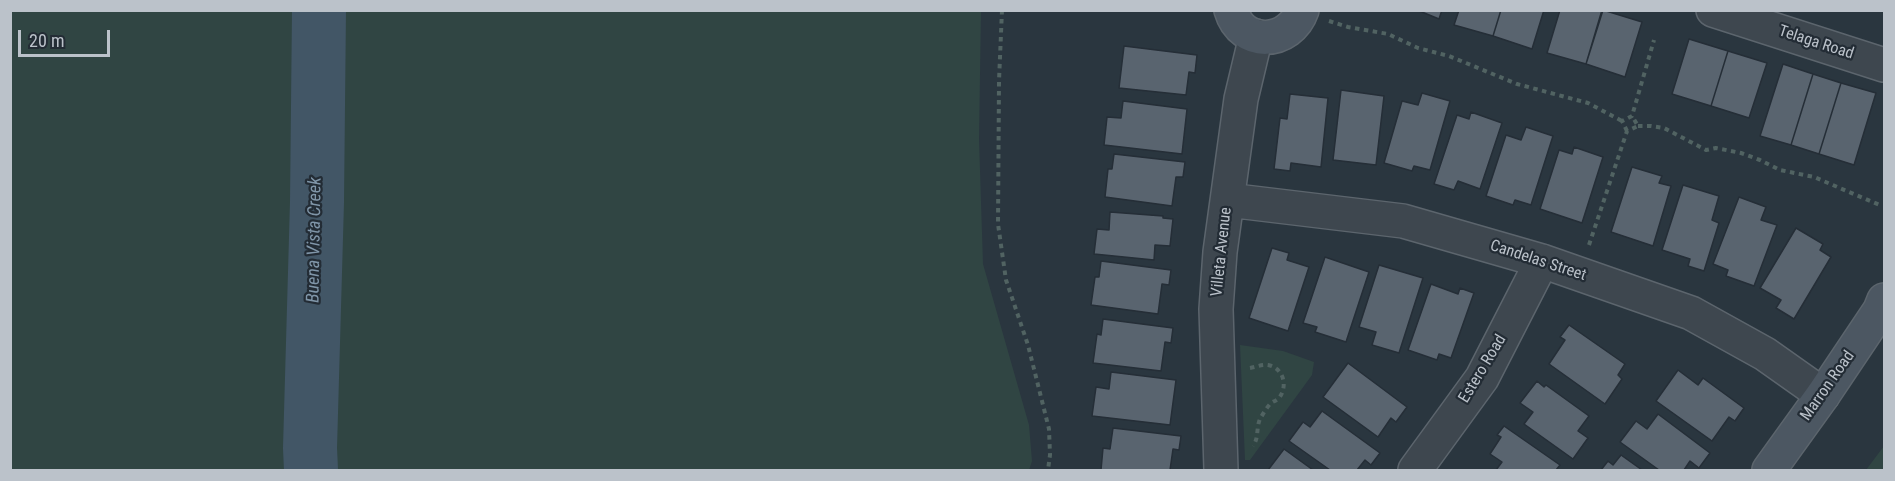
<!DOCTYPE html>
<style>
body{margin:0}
#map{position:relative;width:1895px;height:481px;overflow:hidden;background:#2a363f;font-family:"Roboto Condensed",sans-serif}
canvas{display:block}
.frame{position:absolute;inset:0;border:12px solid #bbc2ca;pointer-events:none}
.scale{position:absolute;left:18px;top:30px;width:92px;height:27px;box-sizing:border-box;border:3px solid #bbc2ca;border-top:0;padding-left:8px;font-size:18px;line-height:21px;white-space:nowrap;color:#bbc2ca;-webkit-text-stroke:4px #232c35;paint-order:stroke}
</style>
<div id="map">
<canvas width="1895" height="481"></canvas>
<div class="frame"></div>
<div class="scale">20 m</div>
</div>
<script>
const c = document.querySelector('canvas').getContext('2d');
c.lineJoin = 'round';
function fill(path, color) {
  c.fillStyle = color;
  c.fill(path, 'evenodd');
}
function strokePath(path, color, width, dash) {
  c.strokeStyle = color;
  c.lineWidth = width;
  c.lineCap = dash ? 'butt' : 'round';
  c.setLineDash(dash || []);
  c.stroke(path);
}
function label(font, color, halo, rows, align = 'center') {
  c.font = font + ' "Roboto Condensed",sans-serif';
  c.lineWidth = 4.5;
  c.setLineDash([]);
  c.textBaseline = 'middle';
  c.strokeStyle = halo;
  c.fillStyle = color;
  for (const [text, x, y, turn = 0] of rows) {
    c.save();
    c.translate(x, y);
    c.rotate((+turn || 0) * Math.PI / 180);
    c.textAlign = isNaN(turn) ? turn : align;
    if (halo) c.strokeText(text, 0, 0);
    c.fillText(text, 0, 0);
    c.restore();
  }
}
fill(new Path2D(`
 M10,11H981L979,139L983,264L1029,425L1032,461L1029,470H11Z
 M1240,345L1283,351L1314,362L1312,375L1250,460H1245Z
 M1884,446V470H1866Z`), '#304543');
strokePath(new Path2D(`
 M311,470L310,448L317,202L319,10`), '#425666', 54);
const building = new Path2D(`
 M1417,10H1442L1439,19Z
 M1459,10H1501L1493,36L1454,25Z
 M1501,10H1544L1532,49L1493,36Z
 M1560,10H1602L1586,64L1547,53Z
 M1603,10L1642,22L1625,77L1586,64Z
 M1689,39L1728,51L1711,106L1672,94Z
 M1124,46L1197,55L1195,73L1189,72L1186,95L1119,88Z
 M1728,51L1767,63L1749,118L1711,106Z
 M1783,64L1813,74L1791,145L1760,136Z
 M1813,74L1841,83L1819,154L1791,145Z
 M1841,83L1876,93L1854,165L1819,154Z
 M1341,90L1384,96L1376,165L1333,160Z
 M1422,93L1450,101L1430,170L1414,166L1412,171L1384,163L1402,101L1418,105Z
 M1290,94L1328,98L1321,167L1291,163L1290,171L1274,169L1280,118L1287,119Z
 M1123,101L1187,109L1182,154L1104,145L1107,117L1121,118Z
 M1471,112L1502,123L1480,189L1458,181L1454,190L1434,184L1457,115L1469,119Z
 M1526,127L1553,136L1531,205L1515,200L1513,205L1486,196L1506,135L1521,140Z
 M1574,147L1603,157L1582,223L1540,209L1559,150L1572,154Z
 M1114,154L1185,162L1183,177H1176L1172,206L1105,197L1108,169H1112Z
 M1632,167L1662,176L1659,183L1671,186L1653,246L1611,232Z
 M1683,185L1719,196L1712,220L1719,223L1704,271L1688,266L1690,259L1662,250Z
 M1739,197L1766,207L1761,220L1777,225L1754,286L1726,276L1728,270L1713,264Z
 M1110,212L1163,216V218L1173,219L1170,246L1155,245L1154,260L1094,254L1097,229L1109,230Z
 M1796,228L1823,244L1820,250L1831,257L1794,319L1776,308L1781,300L1760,288Z
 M1272,248L1289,253L1287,260L1309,267L1288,331L1249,318Z
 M1325,257L1369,272L1346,342L1315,332L1317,327L1303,323Z
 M1101,261L1171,270L1169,285L1162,284L1158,314L1091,305L1095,277H1099Z
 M1379,265L1423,278L1399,353L1372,345L1376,332L1359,327Z
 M1431,284L1458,294L1460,288L1474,293L1451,358L1439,354L1437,360L1408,350Z
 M1103,319L1173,328L1171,343L1165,342L1161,371L1093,363L1097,334L1101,335Z
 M1569,325L1625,364L1618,375L1622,379L1605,404L1549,364L1565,340L1560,337Z
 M1348,363L1407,407L1396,422L1391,418L1378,437L1323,397Z
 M1678,370L1698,385L1703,378L1744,408L1735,421L1729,417L1712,441L1656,401Z
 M1111,372L1176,380L1170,425L1092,416L1096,387L1109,389Z
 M1537,381L1544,387L1546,385L1589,416L1578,431L1588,438L1573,459L1524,424L1533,412L1520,403Z
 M1322,411L1380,453L1371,465L1365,460L1357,470H1330L1289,441L1303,422L1310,427Z
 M1658,414L1710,453L1699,468L1690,461L1684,470H1659L1620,442L1636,421L1647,429Z
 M1504,426L1560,465L1556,470H1496L1502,462L1490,454L1501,437L1497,435Z
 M1113,428L1181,436L1179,450L1173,449L1170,470H1101L1103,448L1110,449Z
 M1284,449L1313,470H1268Z
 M1621,455L1642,470H1601L1608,461L1613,465Z`);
fill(building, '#59646f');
strokePath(building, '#252e37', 1.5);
const street = new Path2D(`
 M1713,10L1884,65
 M1228,200L1403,221L1542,261L1691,313L1765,354L1823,395
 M1221,470L1216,309L1220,252L1241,99L1256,36
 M1415,470L1482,378L1542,261`);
const secondary = new Path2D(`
 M1231,10C1242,48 1290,45 1302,10
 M1769,470L1823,395L1880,310L1884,300`);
strokePath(street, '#5c656d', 36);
strokePath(secondary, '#5c656d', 36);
strokePath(new Path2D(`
 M1002,10L999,81L998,224L1006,280L1028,345L1049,429L1050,455L1048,470
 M1329,21L1348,27L1388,34L1418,48L1449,56L1517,84L1588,103L1622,121
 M1638,126H1651L1664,128L1706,150L1716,148L1741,153L1760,160L1780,170L1814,177L1882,206
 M1627,131L1622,121L1632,116L1654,40
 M1589,245L1627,131L1638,126L1632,116
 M1250,368C1256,367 1262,364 1268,365C1284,368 1288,387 1279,398C1275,402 1275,400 1271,403C1267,407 1263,414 1260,419C1256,428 1259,438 1253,446`), '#516362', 4, [4.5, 4.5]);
strokePath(street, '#3e474f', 33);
strokePath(secondary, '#4c5762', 33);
label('16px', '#bbc2ca', '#232c35', [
 ["Telaga Road",1816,43,18],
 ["Villeta Avenue",1222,252,-84],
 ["Candelas Street",1538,261,18],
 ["Estero Road",1483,369,-59],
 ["Marron Road",1828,386,-55]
]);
label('italic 18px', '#8096a9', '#232c35', [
 ["Buena Vista Creek",315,240,-89]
]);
</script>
